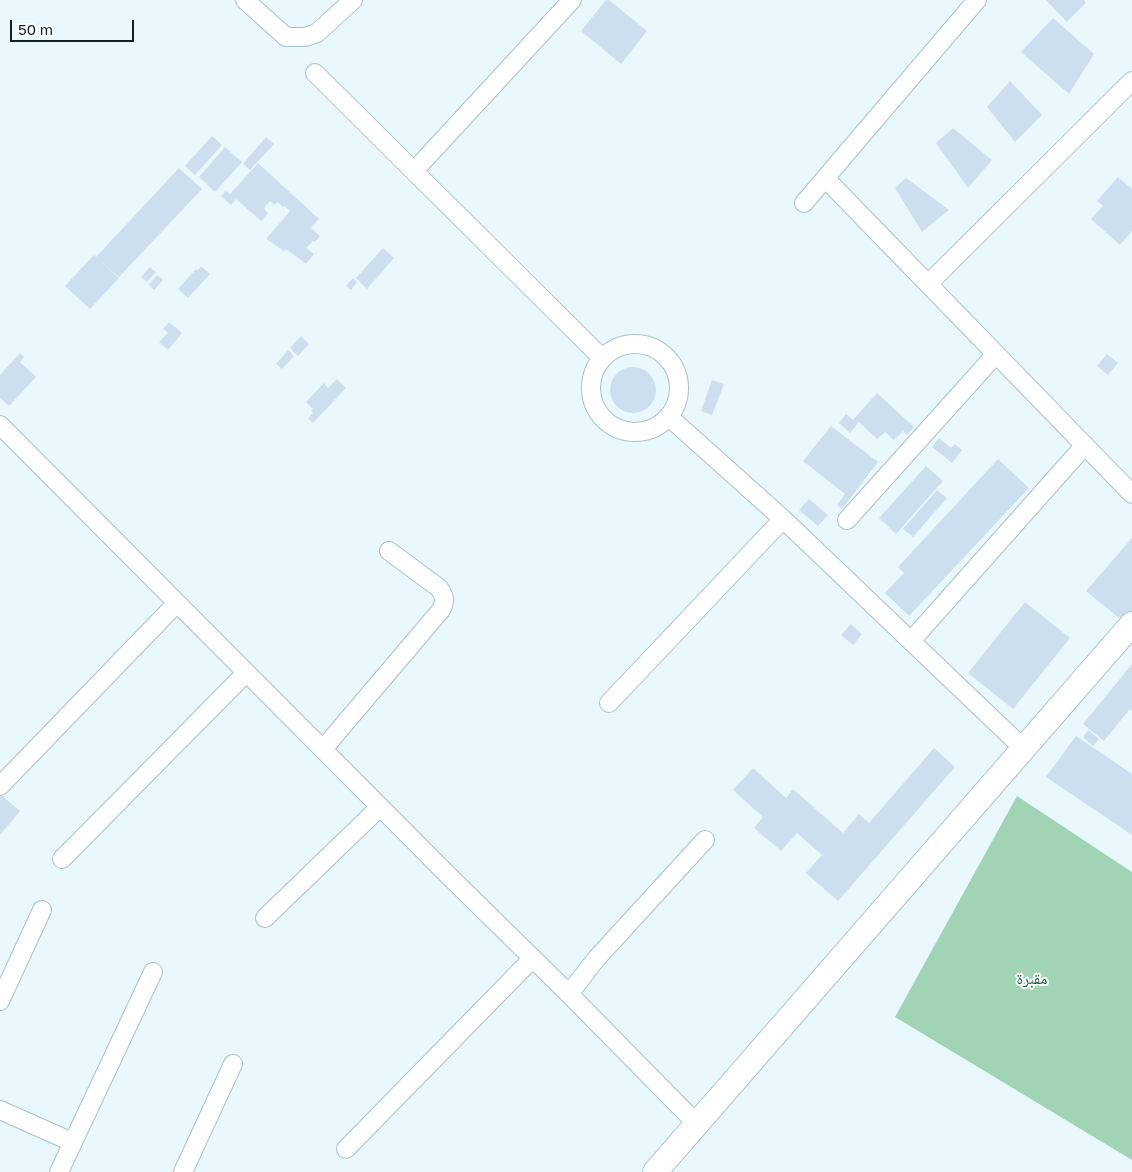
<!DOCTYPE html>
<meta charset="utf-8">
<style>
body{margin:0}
#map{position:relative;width:1132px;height:1172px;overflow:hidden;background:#e9f8fd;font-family:"Golos Text",sans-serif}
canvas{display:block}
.scale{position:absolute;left:10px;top:20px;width:124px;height:22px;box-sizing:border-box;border:2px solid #162023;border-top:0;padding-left:6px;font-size:15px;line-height:18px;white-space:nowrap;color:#162023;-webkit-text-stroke:4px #fff;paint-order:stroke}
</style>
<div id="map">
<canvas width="1132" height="1172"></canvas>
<div class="scale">50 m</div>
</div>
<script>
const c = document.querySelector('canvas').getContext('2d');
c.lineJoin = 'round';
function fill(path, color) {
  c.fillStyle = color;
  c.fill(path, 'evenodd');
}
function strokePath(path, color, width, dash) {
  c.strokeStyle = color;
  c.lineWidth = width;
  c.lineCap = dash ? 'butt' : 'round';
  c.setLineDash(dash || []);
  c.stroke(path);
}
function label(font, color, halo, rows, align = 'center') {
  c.font = font + ' "Golos Text","Noto Naskh Arabic",sans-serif';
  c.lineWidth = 4;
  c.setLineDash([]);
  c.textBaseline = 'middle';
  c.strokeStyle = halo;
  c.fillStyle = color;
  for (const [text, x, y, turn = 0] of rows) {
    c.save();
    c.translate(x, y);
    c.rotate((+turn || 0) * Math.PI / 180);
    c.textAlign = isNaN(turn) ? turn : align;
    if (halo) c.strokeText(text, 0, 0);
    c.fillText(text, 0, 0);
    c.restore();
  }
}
fill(new Path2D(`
 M1017,796L1132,872V1160L895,1017Z`), '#a1d4b5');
fill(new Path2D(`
 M606,0H609L647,31L621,64L581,31Z
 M1046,0H1084L1086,3L1067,22Z
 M1053,18L1094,54L1069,94L1021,52Z
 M1010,81L1042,115L1015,142L987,107Z
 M953,128L992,160L968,188L936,143Z
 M212,136L222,145L195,175L185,166Z
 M266,137L274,144L250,170L243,164Z
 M225,147L242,162L215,192L199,177Z
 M258,163L319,219L311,228L320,236L315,242L313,241L306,248L314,254L306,264L286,249L284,251L266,239L290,211L284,206L283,207L277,202L275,205L270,201L264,208L268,213L261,221L236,199L231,205L221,196L226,191L230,194Z
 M179,168L202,189L119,277L99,260L119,278L90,309L65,286L94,255L96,257Z
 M1118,177L1132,189V231L1120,245L1091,219L1103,206L1097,201Z
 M906,178L949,210L922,232L895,188Z
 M383,248L394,258L367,289L356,278Z
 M201,266L210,274L188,298L178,289L196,269L198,270Z
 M150,267L156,272L147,282L141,277Z
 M157,275L163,280L154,290L149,285Z
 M353,278L357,282L351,290L346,286Z
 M169,322L182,333L168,350L159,342L168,333L163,329Z
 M301,336L309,344L298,356L290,348Z
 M288,350L294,356L282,369L276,364Z
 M20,353L24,357L20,362L36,377L9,406L0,398V375Z
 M1107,354L1118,363L1108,375L1097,366Z
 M610 390a23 23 0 1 1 46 0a23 23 0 1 1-46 0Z
 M337,379L346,388L313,423L308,418L313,413L311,411L313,409L306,402L324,383L328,388Z
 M712,380L724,384L712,415L701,411Z
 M877,393L914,427L907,435L903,431L894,440L885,432L877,439L859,422L850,433L839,423L846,414L853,420Z
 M831,426L878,462L842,509L837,505L845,494L803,461Z
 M939,438L951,448L955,444L962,450L952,463L932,447Z
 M998,459L1029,488L909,616L885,593L904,573L898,567Z
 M926,466L943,481L896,534L879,518Z
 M937,490L947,498L913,537L903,529Z
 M809,499L828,515L818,526L799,510Z
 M1132,538V612L1124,622L1086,591Z
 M1025,602L1070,638L1013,709L968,673Z
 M851,624L862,634L853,645L841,635Z
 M1132,664V711L1130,709L1104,741L1083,724Z
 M1088,730L1099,739L1093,746L1083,737Z
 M1076,736L1132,774V835L1046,777Z
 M934,748L955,767L838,901L806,873L822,855L797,833L781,851L754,828L763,817L733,790L753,768L786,798L793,789L843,833L859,814L869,823Z
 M0,794L20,811L0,835Z`), '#cddfef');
const street = new Path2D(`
 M245,0L286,37H305L317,33L353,0
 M315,73L602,358
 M414,171L572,0
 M825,178L1132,494
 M804,203L977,0
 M928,284L1132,81
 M591 388a44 44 0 1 1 88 0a44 44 0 1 1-88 0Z
 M669,417L783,519L1024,749
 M0,425L448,875L569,994L697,1124
 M847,520L996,354
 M911,641L1085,445
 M609,703L783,519
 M323,749L441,610C446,600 445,597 439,588L389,551
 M0,786L177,603
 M62,859L246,673
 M265,918L380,807
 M569,994L596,959L705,840
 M0,1001L42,910
 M0,1110L72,1142
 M346,1149L532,959
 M59,1172L153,972
 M183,1172L233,1064`);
const secondary = new Path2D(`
 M655,1172L1132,624`);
strokePath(street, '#a8c1c8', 20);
strokePath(secondary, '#a8c1c8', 26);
strokePath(street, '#fff', 18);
strokePath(secondary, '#fff', 24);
label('16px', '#1b5d3c', '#fff', [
 ["مقبرة",1032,979]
]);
</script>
